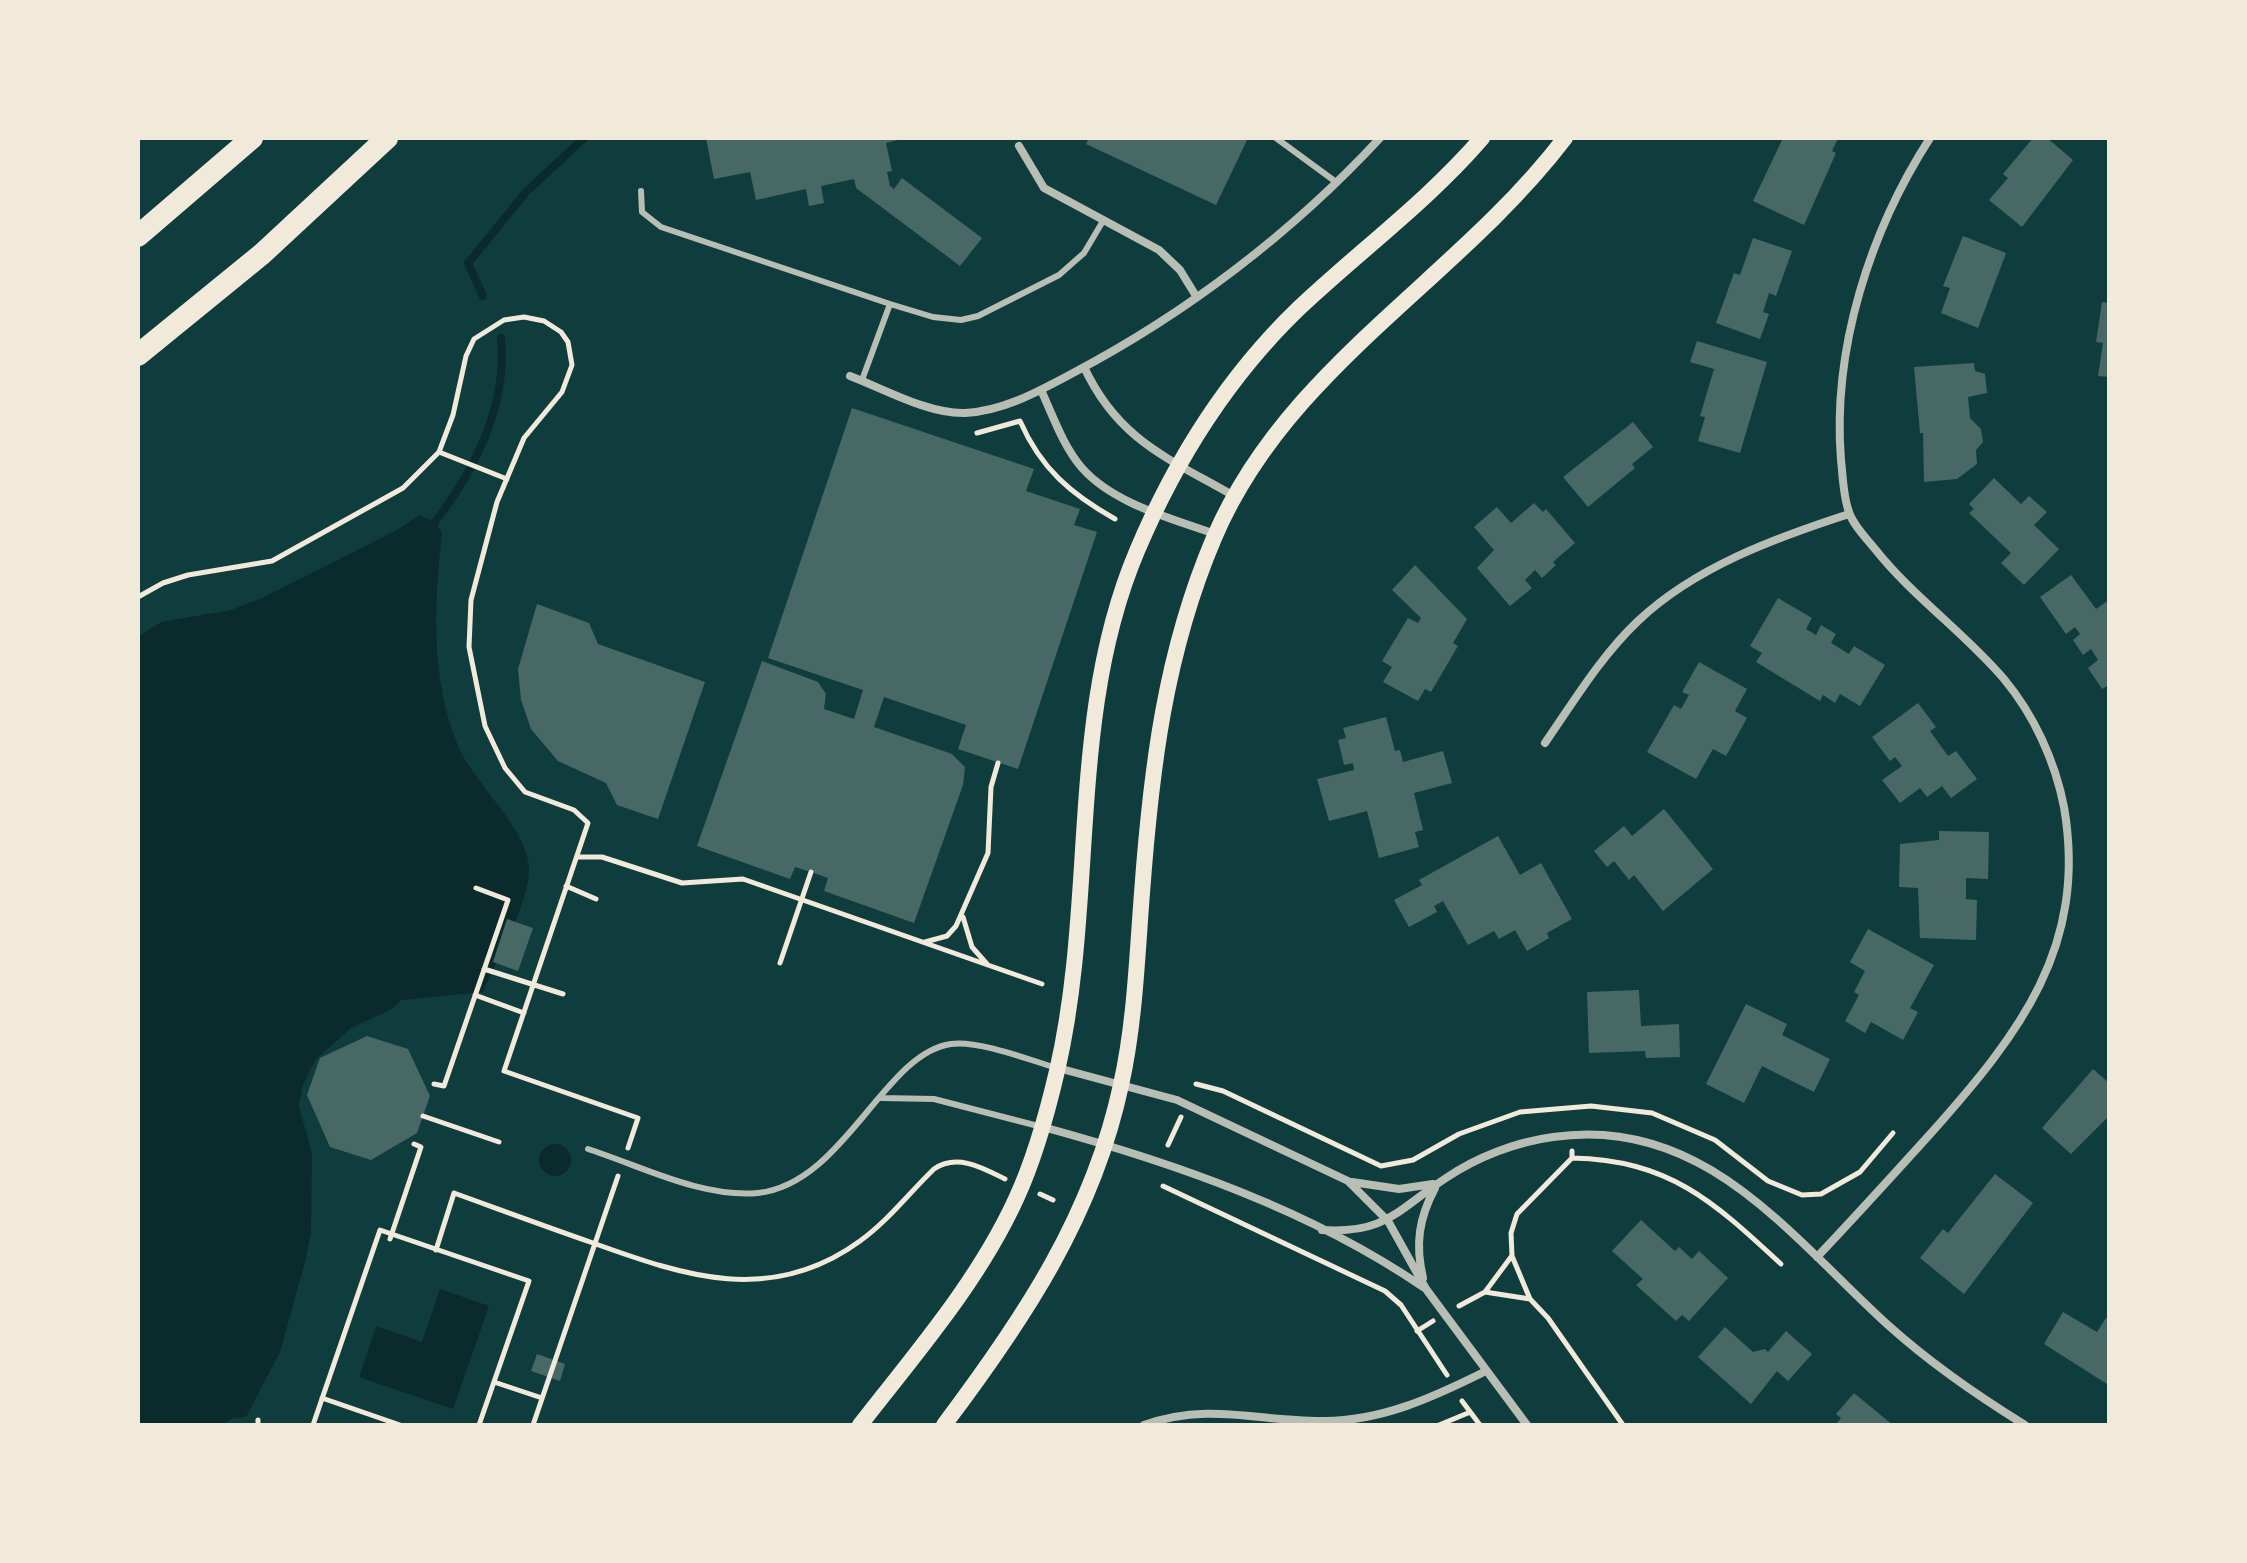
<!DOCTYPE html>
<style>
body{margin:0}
#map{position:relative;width:2247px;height:1563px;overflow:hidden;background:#0f3d3e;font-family:"Space Grotesk",sans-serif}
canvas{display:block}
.frame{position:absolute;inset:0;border:140px solid #f1e9da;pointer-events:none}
</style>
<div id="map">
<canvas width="2247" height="1563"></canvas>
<div class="frame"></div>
</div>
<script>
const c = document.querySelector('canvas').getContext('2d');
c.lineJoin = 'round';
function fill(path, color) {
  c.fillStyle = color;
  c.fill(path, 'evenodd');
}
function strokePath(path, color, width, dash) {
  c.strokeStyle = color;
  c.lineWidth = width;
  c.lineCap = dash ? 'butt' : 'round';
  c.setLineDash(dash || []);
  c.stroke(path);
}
fill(new Path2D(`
 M419,515L435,522L442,533C434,604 430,681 459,748C476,786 532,833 529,873C526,909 497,959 483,992L402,1000L390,1010L351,1028L315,1060L303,1085L299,1106L312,1154L311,1233L305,1262L280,1352L246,1417L233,1418L222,1425H138V637L161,622L231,610L264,597L397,530Z
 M539 1160a16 16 0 1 1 32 0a16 16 0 1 1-32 0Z
 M440,1289L489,1306L453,1409L359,1377L376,1326L422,1342Z`), '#0a2a2b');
strokePath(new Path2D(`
 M483,296L468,263L527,191L584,138
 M435,522C474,471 508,405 501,338`), '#0a2a2b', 8);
fill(new Path2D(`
 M706,138H905L886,143L892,171L887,172L890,186L894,189L902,178L982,238L960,266L856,188L854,179L821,186L824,203L809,206L806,189L756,200L750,172L714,179Z
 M1089,138H1248L1216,205L1086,144Z
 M1783,138H1838L1832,151L1836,153L1804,225L1753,201Z
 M2033,138H2047L2073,160L2022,227L1989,200L2008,178L2003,174Z
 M1963,236L2006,253L1978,328L1941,313L1950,288L1943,286Z
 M1753,238L1792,251L1776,296L1769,293L1763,312L1769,314L1760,339L1716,323L1734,273L1740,275Z
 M2102,302L2109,303V377L2098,376L2103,343L2096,342Z
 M1697,341L1767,362L1740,453L1698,441L1705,417L1700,416L1714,369L1690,362Z
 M1974,363L1975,371L1985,374L1987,393L1968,397L1970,418L1981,429L1983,442L1976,450L1977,464L1957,479L1924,482L1923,433H1920L1914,367Z
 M852,408L1034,469L1026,491L1080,509L1074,525L1097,532L1018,769L958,749L966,725L884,697L874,727L952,754L965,767L963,785L914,923L824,891L828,878L811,872L795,867L790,879L697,846L762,661L818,682L826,694L824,709L854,719L863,690L768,658Z
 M1633,422L1653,447L1632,464L1635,468L1588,507L1563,477Z
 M1994,478L2021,504L2029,496L2047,512L2034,525L2059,549L2024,585L2001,563L2011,553L1969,513L1974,509L1969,504Z
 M1534,503L1543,512L1546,509L1575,543L1553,562L1556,565L1542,578L1535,570L1525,580L1532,588L1510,606L1477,568L1494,550L1474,527L1497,507L1511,523Z
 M1415,565L1467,619L1453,643L1458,646L1431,692L1425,689L1418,701L1383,682L1392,667L1382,661L1408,618L1418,623L1421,618L1392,590Z
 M2071,575L2096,609L2109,600V685L2102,689L2088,668L2098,660L2091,649L2083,655L2073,640L2080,634L2075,627L2066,634L2040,597Z
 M1778,598L1812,618L1806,629L1816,635L1821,625L1836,634L1831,643L1849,654L1854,646L1885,665L1860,706L1840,694L1835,703L1823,695L1820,701L1756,662L1762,653L1750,646Z
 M537,604L589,623L598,644L705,682L658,819L617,805L606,783L558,761L531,729L521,700L518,669Z
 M1699,662L1747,689L1735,711L1747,718L1726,756L1713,749L1696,779L1647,752L1674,705L1681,709L1689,695L1682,692Z
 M1918,703L1936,727L1930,731L1948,756L1956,751L1977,779L1951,798L1942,786L1927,797L1920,788L1900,803L1882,780L1902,766L1895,757L1890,761L1872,737Z
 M1386,717L1395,751L1400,750L1403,762L1443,751L1452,783L1414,793L1423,830L1415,832L1419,847L1379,858L1367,811L1329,821L1317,779L1354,770L1353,763L1344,765L1338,740L1346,738L1343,728Z
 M1664,809L1713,869L1663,911L1634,875L1629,880L1614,861L1607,867L1594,851L1624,826L1632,836Z
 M1939,831L1989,832L1988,879L1966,878V899L1977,900L1976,940L1920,938L1918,888L1899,887L1900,844L1939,840Z
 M1498,836L1520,875L1541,863L1572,919L1547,933L1549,938L1527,951L1515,930L1499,939L1494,931L1468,945L1443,901L1434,906L1437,912L1409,927L1394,900L1422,885L1419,880Z
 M507,919L533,928L518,971L493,962Z
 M1868,929L1934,965L1910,1008L1918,1012L1903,1040L1871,1022L1865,1033L1845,1021L1859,995L1854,992L1865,971L1850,962Z
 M1639,990L1641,1026L1679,1024L1680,1057L1646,1058L1645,1051L1589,1053L1587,992Z
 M1746,1004L1787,1024L1782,1035L1830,1059L1814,1092L1762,1066L1744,1103L1706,1084Z
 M367,1036L408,1049L430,1096L417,1133L371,1160L330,1147L307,1095L320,1058Z
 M2093,1069L2109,1083V1116L2071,1154L2042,1128Z
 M1995,1174L2033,1203L1964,1294L1920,1258L1943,1229L1948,1233Z
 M1641,1220L1675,1251L1679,1247L1692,1259L1699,1251L1728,1278L1689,1321L1682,1315L1676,1321L1636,1285L1643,1279L1612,1251Z
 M2063,1312L2097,1332L2106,1318L2109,1320L2107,1384L2044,1344Z
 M1725,1327L1753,1352L1765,1349L1768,1352L1786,1331L1812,1354L1788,1381L1777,1371L1751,1404L1698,1357Z
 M537,1354L565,1364L560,1381L531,1371Z
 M1854,1393L1893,1425H1835L1841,1418L1836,1414Z`), '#486865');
strokePath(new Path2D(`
 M977,433L1020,421C1041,469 1071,494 1115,519
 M439,452L507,479
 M138,597L163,583L188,575L272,561L403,488L439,452L453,415L466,356L474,339L504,320L524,317L544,321L561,332L568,342L572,365L562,392L524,438L497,502L471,600L469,647L485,726L505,768L525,792L574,810L588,823L504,1071L638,1118L628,1148
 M577,857H602L682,883L743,879L1042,984
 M566,886L596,899
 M963,917L972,947L987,964
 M925,942L947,936L956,926L988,853L991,787L998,763
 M780,963L811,872
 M484,969L563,994
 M475,995L524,1013
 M434,1084L444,1086L508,900L476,888
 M1196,1084L1223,1091L1381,1166L1413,1160L1459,1134L1520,1112L1591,1106L1652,1113L1715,1140L1768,1181L1802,1195L1821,1194L1860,1172L1893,1133
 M423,1116L499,1142
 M1168,1145L1181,1117
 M1572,1151V1158L1517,1214L1511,1233L1512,1256L1530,1299L1548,1318L1623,1425
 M1572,1158C1669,1160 1713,1201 1781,1264
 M1163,1186L1385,1291L1401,1305L1447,1375
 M1040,1194L1053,1200
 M390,1239L421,1147L414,1144
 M436,1250L454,1193C501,1210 547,1227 593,1243C685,1276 771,1306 860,1241C888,1221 909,1193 934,1169C957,1153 983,1168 1005,1179
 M1485,1292L1530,1299
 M1459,1306L1485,1292L1511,1257
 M1417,1331L1433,1321
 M494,1382L542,1398
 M322,1398L400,1425
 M1462,1401L1480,1425
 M258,1420V1425
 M313,1425L380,1230L529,1281L479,1425
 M533,1425L618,1176
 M1439,1425L1468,1413`), '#f1e9da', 5);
strokePath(new Path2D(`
 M1276,138L1336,182
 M641,191L642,212L661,227L890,304L933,317L961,320L978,316L1059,275L1084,253L1103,221
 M862,380L890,304
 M881,1098L934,1099L1042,1127
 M588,1149C641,1166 701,1198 758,1193C844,1184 884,1053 951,1044C979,1040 1029,1060 1057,1068`), '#b8beb3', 6);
strokePath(new Path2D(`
 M1019,146L1044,188L1159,250L1180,270L1196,296
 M1084,367C1118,440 1168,458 1234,496
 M850,376C884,389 928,414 965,413C1004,411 1039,391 1073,373C1187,313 1293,232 1380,138
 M1041,390C1053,416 1063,446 1082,468C1114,504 1171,518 1215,534
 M1545,743C1574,701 1601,656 1638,621C1695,567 1775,538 1849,514
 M1058,1068L1177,1100L1348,1181L1388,1221L1426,1289L1527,1425
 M1043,1127C1175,1163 1310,1210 1423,1287
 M1352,1182L1399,1189L1433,1184
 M1322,1230C1386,1234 1397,1210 1446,1178C1477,1157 1516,1142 1553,1137C1703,1115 1789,1235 1888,1325C1929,1362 1978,1396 2025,1425
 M1817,1257C1856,1216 1894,1174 1932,1132C2019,1034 2088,947 2064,807C2055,761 2034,715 2004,679C1964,632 1913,597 1875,549C1866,538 1853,525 1849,512C1843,496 1843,477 1841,460C1832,349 1870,231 1930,138
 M1423,1278C1415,1244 1419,1218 1435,1188
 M1144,1425C1208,1402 1257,1421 1321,1421C1380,1422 1434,1397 1486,1371`), '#b8beb3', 8);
strokePath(new Path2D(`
 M860,1425C916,1353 978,1282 1016,1199C1035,1158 1047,1114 1057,1071C1097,899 1067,716 1137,551C1175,461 1227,378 1297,310C1358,252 1427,202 1482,138
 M944,1425C1023,1320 1093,1216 1121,1085C1135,1022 1137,957 1142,893C1151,770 1165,653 1214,538C1287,367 1456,281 1565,138`), '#f1e9da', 16);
strokePath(new Path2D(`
 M138,236L252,138
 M138,355L262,254L387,138`), '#f1e9da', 22);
</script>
